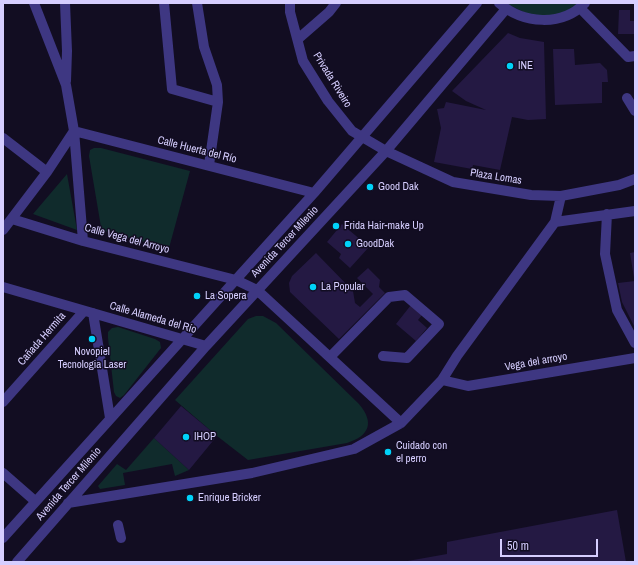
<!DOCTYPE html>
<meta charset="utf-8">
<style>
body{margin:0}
#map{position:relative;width:638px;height:565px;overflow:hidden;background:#120d22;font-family:"Archivo Narrow",sans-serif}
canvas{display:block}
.frame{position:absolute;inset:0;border:4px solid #d6ceff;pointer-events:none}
.scale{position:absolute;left:500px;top:539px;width:98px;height:18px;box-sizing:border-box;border:2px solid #d6ceff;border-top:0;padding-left:5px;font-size:12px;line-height:14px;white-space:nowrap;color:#d6ceff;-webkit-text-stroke:3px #120d22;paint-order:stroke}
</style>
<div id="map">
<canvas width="638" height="565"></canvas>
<div class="frame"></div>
<div class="scale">50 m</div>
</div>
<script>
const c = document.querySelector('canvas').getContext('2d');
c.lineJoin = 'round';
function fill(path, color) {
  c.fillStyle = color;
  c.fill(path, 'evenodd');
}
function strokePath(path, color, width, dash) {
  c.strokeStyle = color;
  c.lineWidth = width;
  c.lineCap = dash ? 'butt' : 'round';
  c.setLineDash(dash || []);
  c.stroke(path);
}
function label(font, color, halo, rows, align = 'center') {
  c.font = font + ' "Archivo Narrow",sans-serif';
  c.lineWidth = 3;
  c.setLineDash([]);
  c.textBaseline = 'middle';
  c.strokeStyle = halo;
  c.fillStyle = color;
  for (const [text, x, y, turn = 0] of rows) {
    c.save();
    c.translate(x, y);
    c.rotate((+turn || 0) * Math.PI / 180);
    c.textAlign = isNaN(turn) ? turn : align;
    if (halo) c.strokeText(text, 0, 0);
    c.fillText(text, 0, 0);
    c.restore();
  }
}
fill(new Path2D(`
 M505,3H581L560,16L530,15Z
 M94,148H101L190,171L169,248L108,233L101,227L89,156L90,150Z
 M67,174L77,230L33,214Z
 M256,316H263L276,323L359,404C375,423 369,436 347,443L248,460L217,436L175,400L248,319Z
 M118,327L155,339L160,342L161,348L124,395L120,398L116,396L114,392L108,338V332L112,328Z
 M154,438L189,470L175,476L172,464L123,473L125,485L100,489L98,486L117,464L126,470Z`), '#102b2c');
fill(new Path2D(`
 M619,10H630V21H635V34H618Z
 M508,33L520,38L544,42L546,119L528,120L512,117L500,170L473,165L472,169L434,162L441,128L437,109L444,108L446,102L486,110L466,101L452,91Z
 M553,49H574L575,65L600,63L607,70L608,82H602V103L555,105Z
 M342,224L369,247L350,268L339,258L341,254L327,242Z
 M635,252V278H634L630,253Z
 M316,253L353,291L355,303L360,307L373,294L357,278L368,268L380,280L379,287L385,293L339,339L290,292L289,283L292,276Z
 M635,281V328L622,302L618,283Z
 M411,305L422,315L418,320L427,328L416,341L396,324Z
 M181,406L217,436L189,470L154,438Z
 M617,510L626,562H402L447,554V542Z`), '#241943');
strokePath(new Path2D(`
 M34,3L66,85L74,131L83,241
 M65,3L67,51L66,81
 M164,3L172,89L218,102
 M197,3L204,47L217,85L218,102L209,165
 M290,3V12L303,61L328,101L352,131L386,151L453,182L531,195L561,196L619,185L635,179
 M499,3C523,24 562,27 585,3
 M580,8L628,57L635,56
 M298,39L329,12L336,3
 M627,98L635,111
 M74,131L314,193
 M3,138L47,172
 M607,214L605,254L617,310L635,343
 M12,219L83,241L236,280L257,290L401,423
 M555,222L635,211
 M3,230L47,172L74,131
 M3,287L206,346
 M93,313L110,418
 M330,357L389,297L405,295L439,324L407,358L383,356
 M442,380L468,386L635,358
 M3,402L84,311
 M3,473L35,501
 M68,503L252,473L354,449L401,423L442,380L457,356L555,222L561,196
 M118,525L121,538
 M3,538L314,193L477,3
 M17,562L206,346L386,151L506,9`), '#3e3782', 10);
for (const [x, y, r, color] of [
 [510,66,4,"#00d2f9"],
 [370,187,4,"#00d2f9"],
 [336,226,4,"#00d2f9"],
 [348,244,4,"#00d2f9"],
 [313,287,4,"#00d2f9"],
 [197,296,4,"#00d2f9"],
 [92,339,4,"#00d2f9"],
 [186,437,4,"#00d2f9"],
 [388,452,4,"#00d2f9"],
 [190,498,4,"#00d2f9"]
]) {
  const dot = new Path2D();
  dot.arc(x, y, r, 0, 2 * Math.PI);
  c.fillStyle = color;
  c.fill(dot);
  strokePath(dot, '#120d22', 1.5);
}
label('11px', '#d6ceff', '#120d22', [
 ["INE",518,66],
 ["Good Dak",378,187],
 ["Frida Hair-make Up",344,226],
 ["GoodDak",356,244],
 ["La Popular",321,287],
 ["La Sopera",205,296],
 ["Novopiel",92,352,"center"],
 ["Tecnologia Laser",92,365,"center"],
 ["IHOP",194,437],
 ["Cuidado con",396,446],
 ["el perro",396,459],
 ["Enrique Bricker",198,498]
], 'left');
label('11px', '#d6ceff', '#120d22', [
 ["Privada Riveiro",332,80,58],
 ["Calle Huerta del Río",197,150,14],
 ["Plaza Lomas",496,177,9],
 ["Calle Vega del Arroyo",127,239,15],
 ["Avenida Tercer Milenio",285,242,-47],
 ["Calle Alameda del Río",153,318,16],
 ["Cañada Hermita",42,339,-49],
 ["Vega del arroyo",536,362,-10],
 ["Avenida Tercer Milenio",69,484,-49]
]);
</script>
